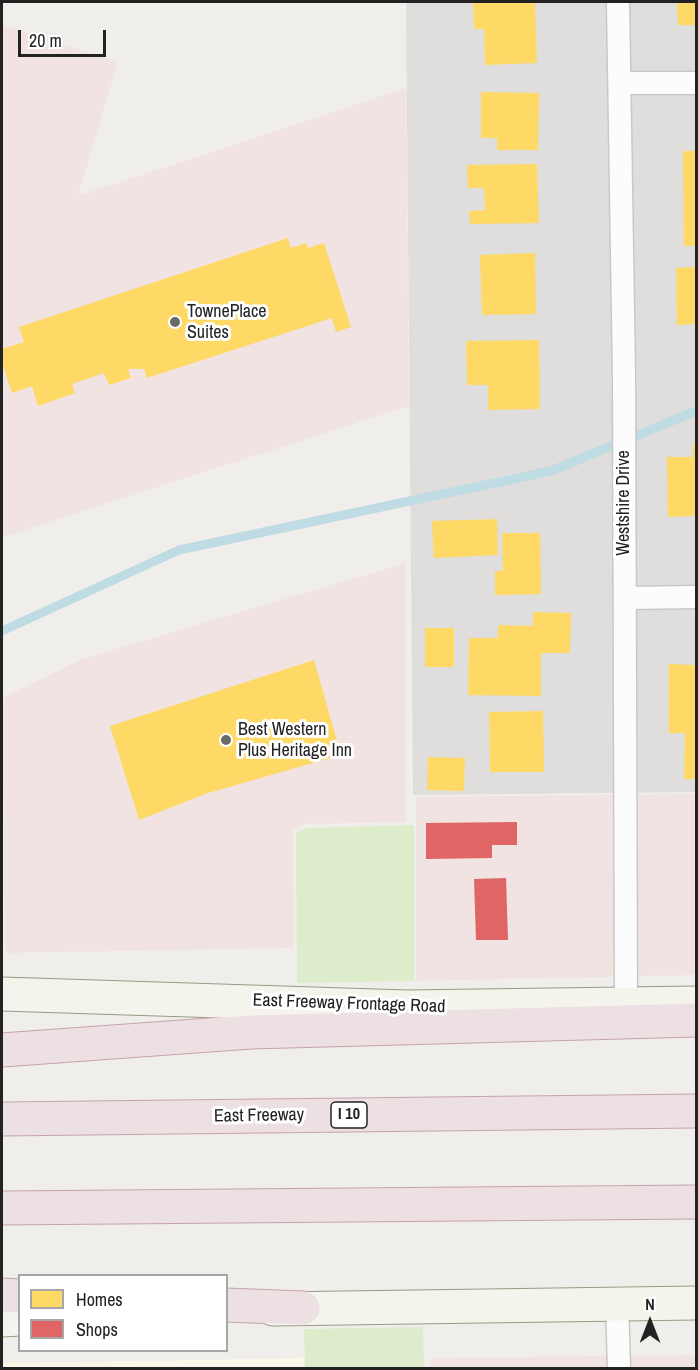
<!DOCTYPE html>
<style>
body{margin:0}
#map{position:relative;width:698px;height:1370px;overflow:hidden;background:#f0eeeb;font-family:"Archivo Narrow",sans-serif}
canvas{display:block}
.frame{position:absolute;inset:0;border:3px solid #222;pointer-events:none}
.legend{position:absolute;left:18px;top:1274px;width:210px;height:78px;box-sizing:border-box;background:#fff;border:2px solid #a7a7a7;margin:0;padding:8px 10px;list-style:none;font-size:18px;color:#222}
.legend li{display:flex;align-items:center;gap:12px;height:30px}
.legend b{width:30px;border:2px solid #a7a7a7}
.north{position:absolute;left:620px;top:1292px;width:60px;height:60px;-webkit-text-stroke:4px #fff;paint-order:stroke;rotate:0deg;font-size:16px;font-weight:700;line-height:24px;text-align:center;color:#222}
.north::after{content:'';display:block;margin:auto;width:21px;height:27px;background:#222;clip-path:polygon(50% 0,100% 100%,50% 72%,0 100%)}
.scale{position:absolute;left:18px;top:30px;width:88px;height:27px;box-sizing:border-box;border:3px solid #222;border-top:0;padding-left:8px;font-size:18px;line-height:21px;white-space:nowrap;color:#222;-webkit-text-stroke:4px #fff;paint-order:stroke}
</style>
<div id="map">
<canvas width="698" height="1370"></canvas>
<div class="frame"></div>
<ul class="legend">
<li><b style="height:16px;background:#ffd966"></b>Homes</li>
<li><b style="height:16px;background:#e06666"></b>Shops</li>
</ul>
<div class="north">N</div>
<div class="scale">20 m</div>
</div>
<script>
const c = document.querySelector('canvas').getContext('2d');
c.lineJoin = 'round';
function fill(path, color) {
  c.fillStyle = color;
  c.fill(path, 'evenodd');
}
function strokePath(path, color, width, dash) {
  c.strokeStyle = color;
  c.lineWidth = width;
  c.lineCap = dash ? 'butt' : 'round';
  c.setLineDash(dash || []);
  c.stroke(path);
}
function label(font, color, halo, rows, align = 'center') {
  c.font = font + ' "Archivo Narrow",sans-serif';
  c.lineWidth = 6;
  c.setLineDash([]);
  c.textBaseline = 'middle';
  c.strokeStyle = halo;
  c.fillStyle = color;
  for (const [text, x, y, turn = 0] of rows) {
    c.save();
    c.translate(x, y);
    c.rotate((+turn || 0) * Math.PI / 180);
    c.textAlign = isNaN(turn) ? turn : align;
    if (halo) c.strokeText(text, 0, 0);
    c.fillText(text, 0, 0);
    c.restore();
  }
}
fill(new Path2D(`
 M406,2H696V792L413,795Z`), '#dfdedc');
fill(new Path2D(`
 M2,25L118,62L78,196L406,88L409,406L2,537Z
 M406,563V822L305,824L293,830L294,948L5,953L2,698L82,659Z
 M696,794V975L416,981V797Z
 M696,1355V1368H430V1358Z`), '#f1e3e1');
fill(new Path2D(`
 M304,1358L305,1368H2V1363Z`), '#f8f7e8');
fill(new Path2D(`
 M414,825V981L297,983L296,832L307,828Z
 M423,1327L424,1368H305L304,1329Z`), '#ddeccb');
fill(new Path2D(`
 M473,2H535L537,63L485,65L484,29H474Z
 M677,2H696V25H678Z
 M481,92L539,93L538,150H497V138H481Z
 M683,151H696V246H684Z
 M537,164L539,223L470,224L469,211L485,210L484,188H468L467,165Z
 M288,238L291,248L306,243L308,248L324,243L351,327L336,332L332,318L147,378L144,369H128L131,378L109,385L104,373L72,384L75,393L38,406L32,386L12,393L2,362V349L24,342L19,327Z
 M535,253L536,314L482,315L480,255Z
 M696,267V324L677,325L676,268Z
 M539,340L540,409L488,410V385H467L466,341Z
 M693,443H696V516L668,517L667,457H693Z
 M497,519L498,555L434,558L432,521Z
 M502,533H540L541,594L495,595V571H503Z
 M533,612L571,613L570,653H541V696L468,695L469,638H498V625L533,626Z
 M425,628H454V667H425Z
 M314,660L341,755L208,793L139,820L110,726Z
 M669,664L696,665V779H684L685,733H669Z
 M543,711L544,772H490L489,712Z
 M428,757L465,758L464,791L427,790Z`), '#ffd966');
fill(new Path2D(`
 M517,822V845H492V858L426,859V823Z
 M506,878L508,940H476L474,879Z`), '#e06666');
strokePath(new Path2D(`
 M2,631L179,550L551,471L696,411`), '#bfdbe3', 9);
const minor = new Path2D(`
 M618,2L624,375L626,1004
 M621,83H696
 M625,598L696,597
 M617,1304L619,1368`);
const secondary = new Path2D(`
 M2,994L407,1007L696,1003
 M273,1309L696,1303
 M2,1320L20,1319`);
const motorway = new Path2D(`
 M2,1050L251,1032L696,1020
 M2,1119L696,1111
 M2,1208L696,1202
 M2,1295L20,1296
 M226,1305L303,1308`);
strokePath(minor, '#c9c8c7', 25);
strokePath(secondary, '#999a82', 35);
strokePath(motorway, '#c5a2ac', 35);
strokePath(minor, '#fdfcfc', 22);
strokePath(secondary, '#f4f4ed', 33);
strokePath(motorway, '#ece0e2', 33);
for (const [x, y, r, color] of [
 [175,322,6,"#6a6968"],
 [226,740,6,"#6a6968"]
]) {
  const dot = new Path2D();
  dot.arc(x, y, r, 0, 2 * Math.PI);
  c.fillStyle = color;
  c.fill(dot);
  strokePath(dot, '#fff', 2);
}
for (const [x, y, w] of [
 [349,1115,36]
]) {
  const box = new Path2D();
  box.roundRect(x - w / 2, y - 13, w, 26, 4.5);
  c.fillStyle = '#fff';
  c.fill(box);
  strokePath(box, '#222', 1.5);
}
label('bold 16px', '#222', null, [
 ["I 10",349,1115]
]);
label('18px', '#222', '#fff', [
 ["TownePlace",187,312],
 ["Suites",187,333],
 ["Best Western",238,730],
 ["Plus Heritage Inn",238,751]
], 'left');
label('18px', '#222', '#fff', [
 ["Westshire Drive",624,503,-90],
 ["East Freeway Frontage Road",349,1004,2],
 ["East Freeway",259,1116,-1]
]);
</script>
